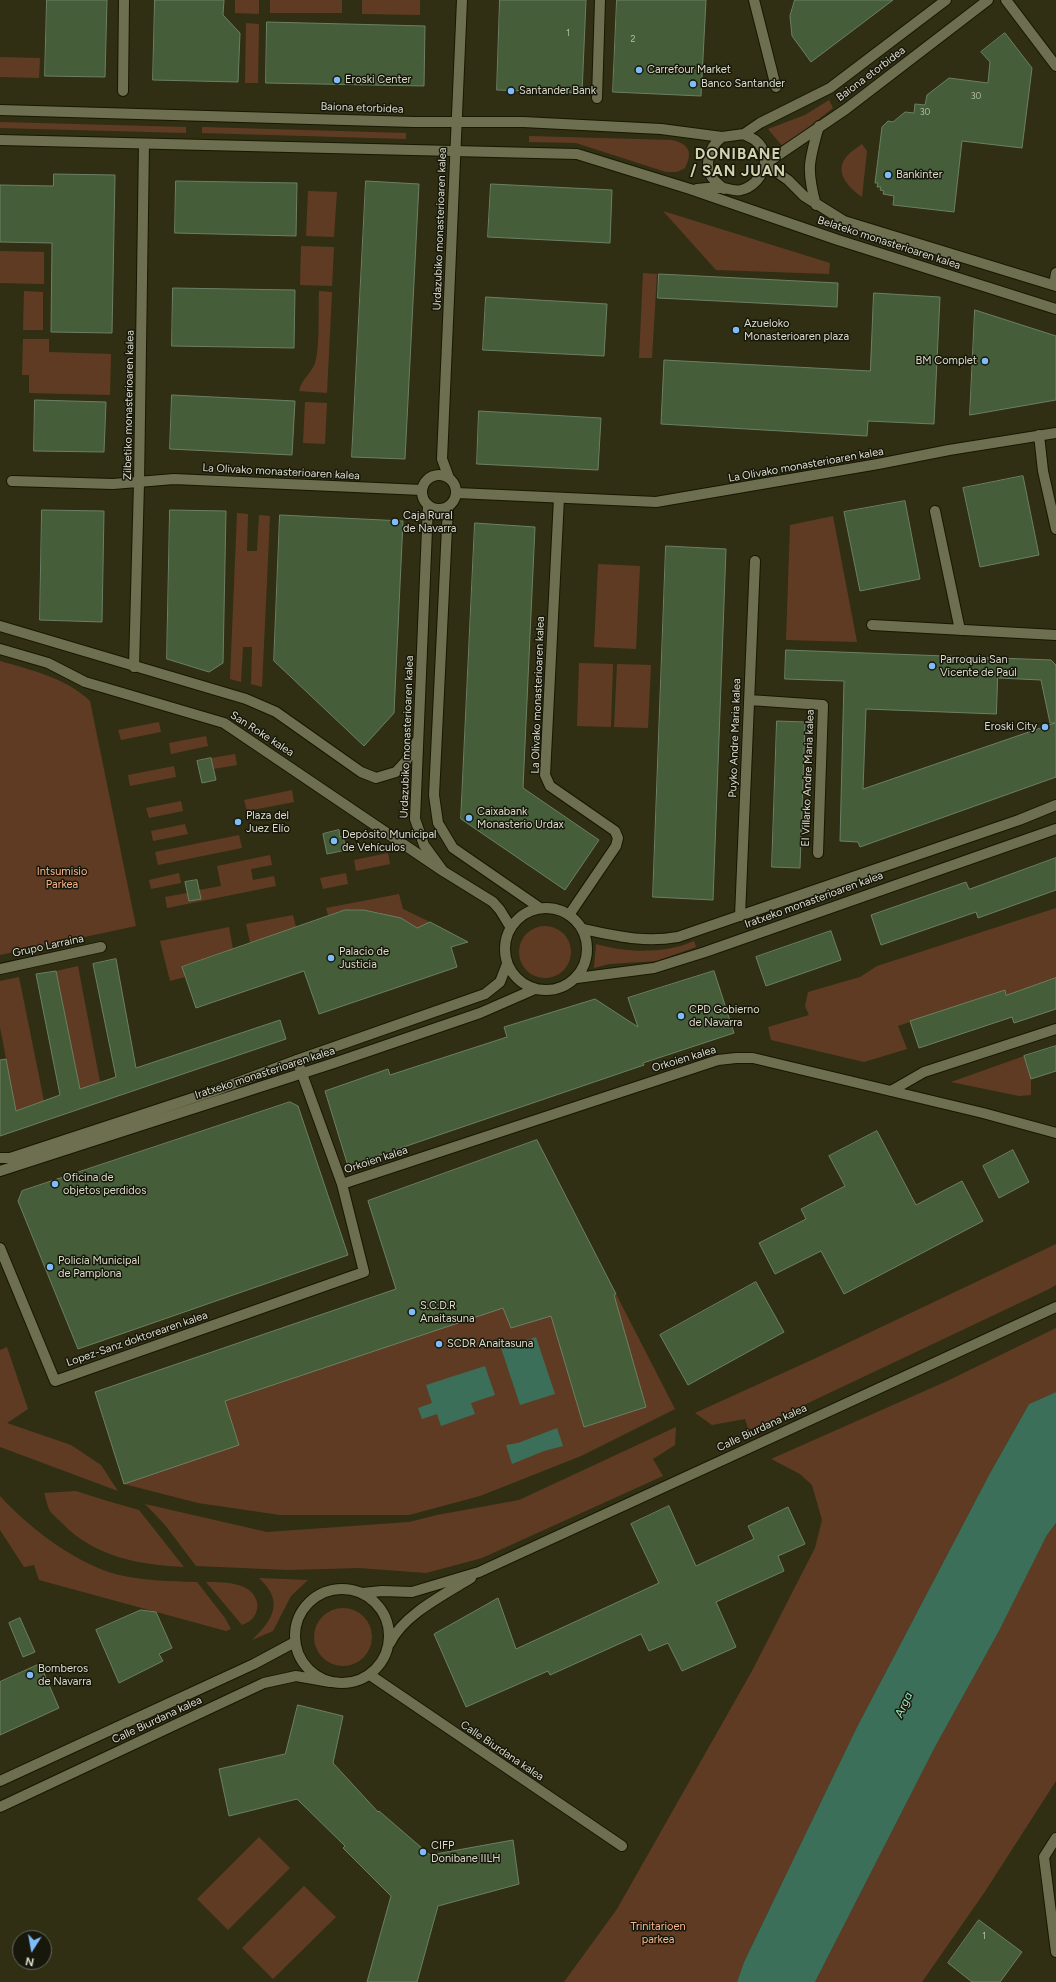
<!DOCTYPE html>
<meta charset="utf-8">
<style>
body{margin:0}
#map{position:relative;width:1056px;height:1982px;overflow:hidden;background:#302f13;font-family:Figtree,sans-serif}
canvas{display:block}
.north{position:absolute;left:12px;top:1930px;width:40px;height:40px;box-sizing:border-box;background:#17170b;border:1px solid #656658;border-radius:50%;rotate:191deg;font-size:11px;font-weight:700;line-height:16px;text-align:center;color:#dbdccb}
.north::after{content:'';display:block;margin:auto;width:14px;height:18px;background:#7fbdfa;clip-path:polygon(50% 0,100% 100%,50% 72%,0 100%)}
</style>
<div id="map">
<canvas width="1056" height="1982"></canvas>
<div class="north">N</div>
</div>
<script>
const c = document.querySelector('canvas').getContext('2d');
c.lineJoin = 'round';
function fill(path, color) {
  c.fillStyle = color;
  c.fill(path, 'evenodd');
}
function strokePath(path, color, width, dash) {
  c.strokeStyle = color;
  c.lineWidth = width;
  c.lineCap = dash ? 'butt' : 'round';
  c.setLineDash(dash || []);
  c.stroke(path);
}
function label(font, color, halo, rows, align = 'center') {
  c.font = font + ' Figtree,sans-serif';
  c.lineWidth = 3;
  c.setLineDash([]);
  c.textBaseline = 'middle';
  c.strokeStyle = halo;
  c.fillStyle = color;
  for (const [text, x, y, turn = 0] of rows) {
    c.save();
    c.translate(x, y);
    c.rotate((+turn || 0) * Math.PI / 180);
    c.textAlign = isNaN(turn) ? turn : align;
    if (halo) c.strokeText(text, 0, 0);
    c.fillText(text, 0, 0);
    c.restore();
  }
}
fill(new Path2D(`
 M235,0H259V14L235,13Z
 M270,0H342V13H270Z
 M362,0H420V15L362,14Z
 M246,23L259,24L258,83H245Z
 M0,57L40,58L39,78L0,77Z
 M829,100L833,108L783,147L768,129L805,115Z
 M0,122L186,127V133L0,128Z
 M202,127L406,133V139L202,133Z
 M529,136L672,140C689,144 693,152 685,168L677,172H666L576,143L529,142Z
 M862,144L867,151L862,197C849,188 833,172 847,156C851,151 857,148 862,144Z
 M308,191L337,192L334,237L306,236Z
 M663,211L830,263L829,274L716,270Z
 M301,246L334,247L332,286L300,285Z
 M0,251L44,252V284L0,283Z
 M643,273L657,274L652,358H639Z
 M24,291L43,292V330H23Z
 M319,291L332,292L327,393L299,391C302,377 314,372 316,359C320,340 318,312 319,291Z
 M23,339H49V352L111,354L110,395L29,393V375H22Z
 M305,402L327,403L325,444L303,443Z
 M237,513L248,514L247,551H257L259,515L270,516L262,687L251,684L252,647H243L241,682L230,679Z
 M833,516L857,642L786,640L790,525Z
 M598,564L640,566L636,649L594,647Z
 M0,661C31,670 66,678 90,701L136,926L0,955Z
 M579,663L613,664L611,727L577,726Z
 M617,664L651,665L648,728L614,727Z
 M159,722L161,732L121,740L118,730Z
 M206,736L208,746L171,754L169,743Z
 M235,754L237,765L213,769L211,758Z
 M174,766L176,777L130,786L128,775Z
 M292,790L294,802L247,811L244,800Z
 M181,801L183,811L149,818L146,808Z
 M185,824L188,834L153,841L151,831Z
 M239,835L242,848L158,865L155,852Z
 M388,853L390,864L356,871L354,860Z
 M270,855L272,865L251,869L253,880L274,876L276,886L167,908L165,897L187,893L189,901L201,899L199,890L221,886L217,866Z
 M179,873L181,883L151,889L149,880Z
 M346,873L348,884L323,889L320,878Z
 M399,894L403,909L430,922L417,928C397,916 370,907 346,910C340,910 333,914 328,915L326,908Z
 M1056,908V978L1006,995L1004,990L898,1026L907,1049L864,1062L771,1040L768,1027L809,1015L805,1006L808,992L860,977L877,966Z
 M293,915L296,927L250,943L246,924Z
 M519 952a26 26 0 1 1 52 0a26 26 0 1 1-52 0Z
 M229,927L233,949L182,966L185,977L170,981L160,941Z
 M694,941L696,947L657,961L609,964L594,968L596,944C626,953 665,954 694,941Z
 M78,966L100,1082L80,1089L56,971Z
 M19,977L44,1101L16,1111L0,1027V981Z
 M1024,1056L1031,1079V1095L1019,1096L951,1082Z
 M537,1140L675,1409L581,1456L480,1496L409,1515H280L198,1503L124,1484L95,1392L396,1290L368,1201Z
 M1056,1244V1285L1049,1289L749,1431L745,1419L712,1425L695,1413L816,1358Z
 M1056,1328V1392L1029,1404L989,1475L856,1729L744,1962L737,1982H564L617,1909L752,1671L815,1548L822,1520L812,1485L800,1474L771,1459L945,1382Z
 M7,1347L28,1409L7,1423L71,1445L101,1465L118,1491L0,1447V1350Z
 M676,1427L675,1445L653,1459L663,1476L482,1558L426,1573L359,1568L288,1570L196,1566L165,1525L145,1504L267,1532L409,1522L437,1515L519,1500Z
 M76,1491L104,1500L139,1510L184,1567C140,1565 95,1557 63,1524C59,1520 53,1515 50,1511C47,1506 46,1498 44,1493Z
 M0,1496C29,1528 74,1562 115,1574C141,1581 170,1581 197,1582L225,1618L231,1629L226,1631L39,1580L34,1565L24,1567L0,1530Z
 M1056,1523V1781L984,1893L922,1982H815L935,1747L999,1631L1047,1535Z
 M259,1578L308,1580L291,1596L273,1631L252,1640C274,1619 284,1601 259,1578Z
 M206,1582C217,1582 228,1582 238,1585C253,1588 264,1604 253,1618C251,1621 246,1623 242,1625Z
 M314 1637a29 29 0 1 1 58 0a29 29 0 1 1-58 0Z
 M259,1837L290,1868L228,1930L197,1899Z
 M304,1886L336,1917L273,1979L242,1948Z`), '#603b24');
fill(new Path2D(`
 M536,1337L555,1394L520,1405L501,1348Z
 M485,1366L495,1395L471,1403L475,1414L441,1426L437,1414L422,1419L418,1408L432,1403L426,1385Z
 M1056,1392V1523L1047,1535L999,1631L935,1747L815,1982H737L744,1962L856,1729L989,1475L1029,1404Z
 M557,1428L563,1446L544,1451L512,1464L506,1445L518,1443Z`), '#3c6f59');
const building = new Path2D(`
 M47,0H107L105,77L45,76Z
 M155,0H224L223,15L240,33L238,82L153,80Z
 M500,0H586L582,93L497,90Z
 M617,0H706L701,96L613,92Z
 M795,0H893L811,62L792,36L790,16Z
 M267,22L425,26L424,86L266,83Z
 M1005,33L1032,68L1022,148L962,141L954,212L893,205L894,196L883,194L884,191L880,190L881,187H877L878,183H875L882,127L888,121L893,122L905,112L914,113L915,104L925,105L927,95L949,78L988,83L990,62L981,52Z
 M54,174L115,175L112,333L51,332L52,243L0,242V185L53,186Z
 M176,181L297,183L296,236L175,233Z
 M366,181L419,184L405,459L352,457Z
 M491,184L612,190L610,243L488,237Z
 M659,274L838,283L837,307L658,298Z
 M173,288L295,290L294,348L172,346Z
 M874,293L940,297L934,424L868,421L867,436L661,424L664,360L870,371Z
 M486,297L607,304L604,356L483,350Z
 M975,310L1056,336V400L970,415Z
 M172,395L295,401L292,455L170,449Z
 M35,400L106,402L104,452L34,451Z
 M479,411L601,418L598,470L477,464Z
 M1023,476L1039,555L980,567L963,488Z
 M905,501L920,579L860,591L844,512Z
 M42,510L104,511L102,622L40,620Z
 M170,510L226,511L223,663L209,672L167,659Z
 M280,515L403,521L394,713L364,746L274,661Z
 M475,523L535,527L523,788L599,840L565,890L461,819Z
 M666,546L726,549L713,900L653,897Z
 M786,650L1051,660L1056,665V777L860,847L858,842L840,841L844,681L785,679ZM998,678L1041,680L1050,723H1055L863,789L866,709L996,714Z
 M777,721L805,722L800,868L772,867Z
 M211,758L216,780L202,783L197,761Z
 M339,830L340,837L343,836L346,850L327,854L323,834Z
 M1056,858V890L978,918L976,912L881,945L871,915L966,882L969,889Z
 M197,880L201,899L189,901L185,882Z
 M345,910H364L401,918L417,928L430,922L468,942L451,947L457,967L319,1014L304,971L196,1008L182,967Z
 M831,931L841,960L766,986L756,957Z
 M116,959L136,1068L280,1020L286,1039L0,1136V1060L6,1059L16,1111L60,1095L36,974L56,971L80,1089L116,1077L93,964Z
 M714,971L734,1033L643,1063L644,1065L348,1166L325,1091L388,1069L390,1075L507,1037L504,1027L595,999L638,1027L628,998Z
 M1056,978V1009L1014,1023L1012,1017L919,1048L910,1021L1005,990L1006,995Z
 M1056,1046V1071L1031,1079L1024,1056Z
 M290,1102L298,1106L348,1255L78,1349L18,1201L22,1191Z
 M877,1131L916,1205L962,1181L983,1221L844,1294L821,1251L775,1274L759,1243L806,1219L801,1209L845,1186L829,1156Z
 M537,1140L616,1294L614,1295L646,1407L584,1427L551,1316L511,1328L503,1308L225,1401L239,1445L124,1484L95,1392L396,1289L368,1201Z
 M1013,1150L1029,1182L999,1198L983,1166Z
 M756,1282L784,1332L688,1385L660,1335Z
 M669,1506L696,1566L754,1539L748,1526L788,1507L805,1544L778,1556L784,1571L716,1602L736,1647L682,1671L668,1643L649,1651L641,1634L550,1675L548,1671L466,1707L434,1634L498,1598L516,1649L659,1583L631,1524Z
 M141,1610L156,1612L172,1648L159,1654L163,1661L119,1683L96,1630Z
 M20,1618L35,1652L23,1657L9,1623Z
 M40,1664L59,1708L0,1735V1682Z
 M298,1705L343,1716L333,1763L378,1812L379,1811L430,1855L513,1840L519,1884L438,1906L417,1982H367L391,1896L343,1848L345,1846L297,1799L229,1816L219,1769L285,1754Z
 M979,1920L1022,1952L1000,1982H972L948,1963Z`);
fill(building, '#455e39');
strokePath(building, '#6c7f64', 1);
const pedestrian = new Path2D(`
 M754,0L776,87
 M123,91L124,0
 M597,98L600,0`);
const minor = new Path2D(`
 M1006,0L1056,66
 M1054,285L1056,273
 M1039,435L1043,471L1056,529
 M12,481L113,484L174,479L422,490
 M559,498L545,775L550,786L615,831L618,838L616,846L569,915
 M935,511L960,630
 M872,625L1056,635
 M134,667L139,483L144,144
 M749,700L823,705L818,853
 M740,916L755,561
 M0,969L101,947
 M891,1091L924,1072L1056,1029
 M342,1184L718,1060L736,1058H753L983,1113L1056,1133
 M0,1248L55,1381L364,1272L342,1184L297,1060
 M370,1675L622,1846
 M1056,1838L1044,1857L1056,1952`);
const tertiary = new Path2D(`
 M422 492a17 17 0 1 1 34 0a17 17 0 1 1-34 0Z
 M449,478L442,459L462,0
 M457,493L656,502L878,464L949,450L1056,433
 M428,505L415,819L424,845L443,871L493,902L500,910L511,928
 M448,507L434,795L438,823L453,848L540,908
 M0,626L246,699L276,712L361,772L376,778L396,772L406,761L417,741
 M0,649L48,663L85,682L224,723L443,871
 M505 949a41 41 0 1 1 82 0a41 41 0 1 1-82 0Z
 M583,929C617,936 643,943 678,937L1019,820L1056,805
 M577,978L654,968L705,952L1056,829
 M0,1158H10L214,1091L297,1060L485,994L500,982L507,964
 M0,1171L334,1063L480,1013L535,989
 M295 1636a47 47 0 1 1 94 0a47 47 0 1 1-94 0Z
 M362,1593L382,1591L412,1592L479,1572L1056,1307
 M390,1643C403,1615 445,1594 471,1578
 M0,1781L254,1664L295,1642
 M0,1807L264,1683L296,1676L330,1682`);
const secondary = new Path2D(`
 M0,110L414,122H523L661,129L722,137L744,134L760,123L830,88L946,0
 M722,137C709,147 702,168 715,181C718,184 721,186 724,189
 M0,140L577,154L690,189L838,240L1056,309
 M765,164L788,180L804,196L844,221L1056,286
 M765,164L846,109L988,0
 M697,189C705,188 714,187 722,188C728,188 735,192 741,190C762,185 775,156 755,140C752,138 747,136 744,134
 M816,205C806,169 809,161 819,126`);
strokePath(pedestrian, '#181700', 12);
strokePath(minor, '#181700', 12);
strokePath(tertiary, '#181700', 12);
strokePath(secondary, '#181700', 12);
strokePath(pedestrian, '#6e6f50', 10);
strokePath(minor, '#6e6f50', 10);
strokePath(tertiary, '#6e6f50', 10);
strokePath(secondary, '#6e6f50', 10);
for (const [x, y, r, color] of [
 [639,70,4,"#7fbdfa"],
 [337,80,4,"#7fbdfa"],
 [693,84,4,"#7fbdfa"],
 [511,91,4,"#7fbdfa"],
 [888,175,4,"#7fbdfa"],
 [736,330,4,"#7fbdfa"],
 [985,361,4,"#7fbdfa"],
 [395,522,4,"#7fbdfa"],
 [932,666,4,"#7fbdfa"],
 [1045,727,4,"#7fbdfa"],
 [469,818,4,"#7fbdfa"],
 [238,822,4,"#7fbdfa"],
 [334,841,4,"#7fbdfa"],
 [331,958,4,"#7fbdfa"],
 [681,1016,4,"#7fbdfa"],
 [55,1184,4,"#7fbdfa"],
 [50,1267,4,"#7fbdfa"],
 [412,1312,4,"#7fbdfa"],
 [439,1344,4,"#7fbdfa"],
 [30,1675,4,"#7fbdfa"],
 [423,1852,4,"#7fbdfa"]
]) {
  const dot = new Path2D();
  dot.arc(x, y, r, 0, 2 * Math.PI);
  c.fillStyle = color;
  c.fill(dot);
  strokePath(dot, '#17170b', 1.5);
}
label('9px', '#b6bca6', null, [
 ["1",568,33],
 ["2",633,39],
 ["30",976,96],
 ["30",925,112],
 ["1",984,1936]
]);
label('11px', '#dbdccb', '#17170b', [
 ["Carrefour Market",647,70],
 ["Eroski Center",345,80],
 ["Banco Santander",701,84],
 ["Santander Bank",519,91],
 ["Bankinter",896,175],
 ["Azueloko",744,324],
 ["Monasterioaren plaza",744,337],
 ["BM Complet",977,361,"right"],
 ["Caja Rural",403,516],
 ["de Navarra",403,529],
 ["Parroquia San",940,660],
 ["Vicente de Paúl",940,673],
 ["Eroski City",1037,727,"right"],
 ["Caixabank",477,812],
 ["Monasterio Urdax",477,825],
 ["Plaza del",246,816],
 ["Juez Elío",246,829],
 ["Depósito Municipal",342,835],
 ["de Vehículos",342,848],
 ["Palacio de",339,952],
 ["Justicia",339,965],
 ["CPD Gobierno",689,1010],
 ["de Navarra",689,1023],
 ["Oficina de",63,1178],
 ["objetos perdidos",63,1191],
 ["Policía Municipal",58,1261],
 ["de Pamplona",58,1274],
 ["S.C.D.R",420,1306],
 ["Anaitasuna",420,1319],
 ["SCDR Anaitasuna",447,1344],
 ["Bomberos",38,1669],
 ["de Navarra",38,1682],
 ["CIFP",431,1846],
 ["Donibane IILH",431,1859]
], 'left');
label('11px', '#dbdccb', '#17170b', [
 ["Baiona etorbidea",871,74,-37],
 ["Baiona etorbidea",362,108,2],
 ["Urdazubiko monasterioaren kalea",440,229,-88],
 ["Belateko monasterioaren kalea",889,243,18],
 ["Zilbetiko monasterioaren kalea",129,405,-89],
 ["La Olivako monasterioaren kalea",806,465,-10],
 ["La Olivako monasterioaren kalea",281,472,3],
 ["La Olivako monasterioaren kalea",538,695,-88],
 ["San Roke kalea",262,734,33],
 ["Urdazubiko monasterioaren kalea",407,737,-88],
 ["Puyko Andre Maria kalea",735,738,-88],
 ["El Villarko Andre Maria kalea",808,778,-88],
 ["Iratxeko monasterioaren kalea",814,900,-20],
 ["Grupo Larraina",48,946,-12],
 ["Orkoien kalea",684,1059,-17],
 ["Iratxeko monasterioaren kalea",265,1073,-18],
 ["Orkoien kalea",376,1160,-18],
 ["Lopez-Sanz doktorearen kalea",137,1339,-19],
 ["Calle Biurdana kalea",762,1428,-25],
 ["Calle Biurdana kalea",157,1720,-25],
 ["Calle Biurdana kalea",502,1751,34]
]);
label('11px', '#f9b58d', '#17170b', [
 ["Intsumisio",62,872],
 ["Parkea",62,885],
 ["Trinitarioen",658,1927],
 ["parkea",658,1940]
]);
label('italic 12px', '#98eac5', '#17170b', [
 ["Arga",904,1705,-66]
]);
c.letterSpacing = '1px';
label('bold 15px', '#d3d3b2', '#17170b', [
 ["DONIBANE",738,155],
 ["/ SAN JUAN",738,172]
]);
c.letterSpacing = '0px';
</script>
